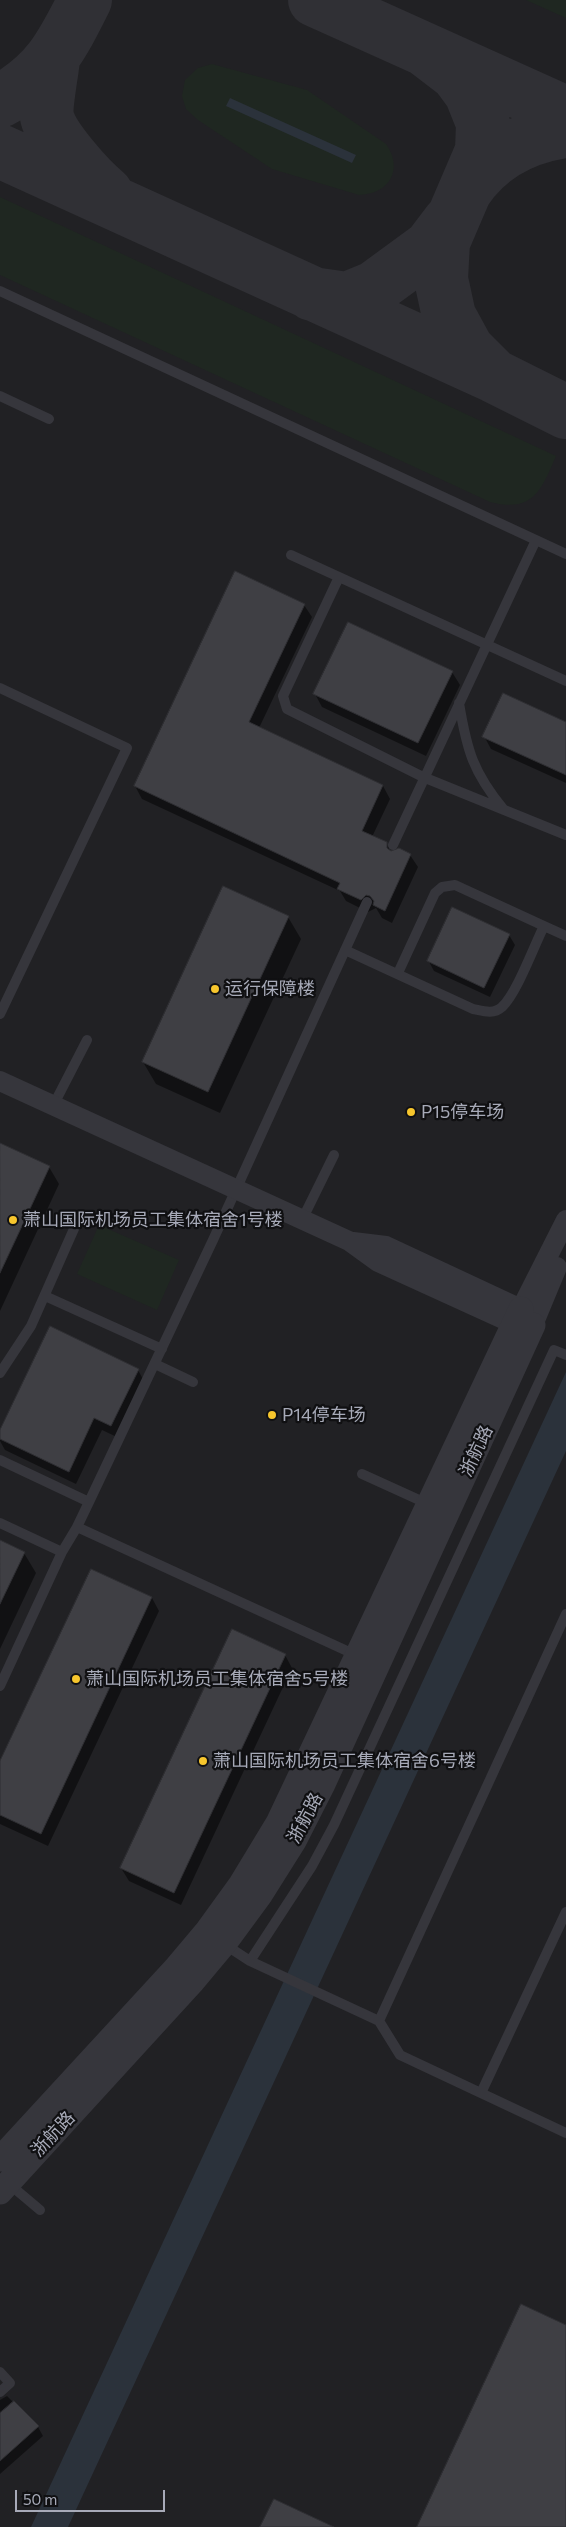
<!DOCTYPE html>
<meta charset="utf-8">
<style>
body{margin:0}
#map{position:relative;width:566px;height:2527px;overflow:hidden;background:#151517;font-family:Commissioner,sans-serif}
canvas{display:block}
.scale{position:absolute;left:15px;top:2490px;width:150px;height:22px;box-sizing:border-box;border:2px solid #a7aab8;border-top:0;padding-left:6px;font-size:15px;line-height:18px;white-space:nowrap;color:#a7aab8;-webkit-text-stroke:4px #101012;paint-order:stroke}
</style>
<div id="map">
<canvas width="566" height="2527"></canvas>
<div class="scale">50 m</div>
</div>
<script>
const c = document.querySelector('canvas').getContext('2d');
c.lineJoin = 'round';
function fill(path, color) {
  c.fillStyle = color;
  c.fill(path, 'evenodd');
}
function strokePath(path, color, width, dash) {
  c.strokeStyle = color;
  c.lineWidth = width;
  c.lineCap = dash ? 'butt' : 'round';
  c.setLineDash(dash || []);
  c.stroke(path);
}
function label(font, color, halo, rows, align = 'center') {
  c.font = font + ' Commissioner,"Noto Sans SC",sans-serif';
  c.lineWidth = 4.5;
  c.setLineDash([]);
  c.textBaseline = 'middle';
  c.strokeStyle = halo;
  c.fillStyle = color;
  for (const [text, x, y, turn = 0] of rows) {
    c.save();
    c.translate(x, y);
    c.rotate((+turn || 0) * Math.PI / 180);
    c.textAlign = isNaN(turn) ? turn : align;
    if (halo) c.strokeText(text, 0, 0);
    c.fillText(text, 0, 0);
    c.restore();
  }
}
fill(new Path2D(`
 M0,0H566V2527H0Z`), '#212124');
fill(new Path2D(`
 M526,0H566V18Z
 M212,64L307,90L386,144C404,170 389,194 359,195L272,169L198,120L186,109L182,96L185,80L198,68Z
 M0,197L556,456C541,491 533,513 490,502L0,275Z
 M99,1225L179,1260L157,1310L77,1274Z`), '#1f2721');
fill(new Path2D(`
 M230,98L356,155L352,163L226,106Z
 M566,1372V1451L68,2527H31Z`), '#2b323b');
fill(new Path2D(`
 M304,605L312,617L259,728L383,786L390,799L372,837L386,843L391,852L410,855L418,867L392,923L382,918L376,908L368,912L346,901L340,891L142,799L135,786Z
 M452,672L460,685L426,756L322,707L315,694Z
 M566,724V783L491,749L484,736Z
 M288,917L301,939L220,1113L156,1084L143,1062Z
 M509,935L515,945L490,997L434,971L428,960Z
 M0,1144L49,1167L59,1184L0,1311Z
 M138,1370L145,1383L119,1438L102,1430L76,1484L5,1450L0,1441V1433Z
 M0,1542L24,1553L36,1573L0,1649Z
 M91,1570L152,1598L159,1611L48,1846L0,1824V1764Z
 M285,1655L292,1668L181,1905L129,1881L121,1868Z
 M7,2396L38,2427L43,2436L0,2474V2400Z`), '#0007');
strokePath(new Path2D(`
 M315,0L566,113
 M427,51L457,74L471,93L483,123L482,151L443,242L441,279L449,316L467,349L491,373
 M53,59C52,71 45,106 47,117C52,138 89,179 106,193
 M0,101C47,76 62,46 85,0
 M0,151L494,376L566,412
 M465,191C489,155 524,137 566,131
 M312,294L347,299L374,288L430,247L449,222`), '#303035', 54);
const building = new Path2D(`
 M235,571L305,604L249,722L383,785L362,831L387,842V848L391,851L399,848L411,854L385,911L373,905L374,901L370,896L366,895L361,900L337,889L340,883L134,786Z
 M348,622L453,671L418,743L313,694Z
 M503,693L566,722V775L482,737Z
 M223,886L289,916L208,1092L142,1062Z
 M452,907L510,934L484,988L427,961Z
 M0,1143L50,1166L0,1273Z
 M50,1326L139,1369L111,1426L94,1418L69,1472L0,1439V1430Z
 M0,1540L25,1552L0,1604Z
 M91,1569L152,1597L41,1834L0,1815V1761Z
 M232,1629L286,1654L174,1893L120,1868Z
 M521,2304L566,2325V2527H417Z
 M14,2401L39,2426L0,2461V2413Z
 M274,2499L334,2527H260Z`);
fill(building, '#3f3f44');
strokePath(building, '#2f2f33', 1);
strokePath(new Path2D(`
 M0,291L566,554
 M0,396L49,419
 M291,555L566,681
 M339,577L283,696L287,709L423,777L566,835
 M0,688L127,748L0,1014
 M459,703C467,751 473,772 504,810
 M393,845L536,540
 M544,926L566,936
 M345,950L473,1009C483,1011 493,1015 502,1007C517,993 534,946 544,926L455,885L442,887L435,893L398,973
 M53,1106L87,1040
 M302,1220L334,1155
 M45,1296L162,1349
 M155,1364L193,1382
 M0,1373L31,1326L77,1222
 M0,1460L89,1502L77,1527
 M362,1474L428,1504
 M89,1502L213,1240L367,902
 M0,1523L62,1552L77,1527L358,1656
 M0,1686L62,1552
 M224,1944L250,1961L379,2021L566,1614
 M250,1961L312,1866L334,1825L554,1350L566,1355
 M379,2021L400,2055L566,2133
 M481,2093L566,1912
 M8,2183L40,2210
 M0,2372L10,2383L0,2392`), '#36363c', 10);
strokePath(new Path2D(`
 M0,1081L349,1241L378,1262L514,1324L529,1325
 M353,1242L386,1246L521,1309L529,1320
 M521,1309L566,1220
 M533,1325L557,1267`), '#36363c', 20);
strokePath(new Path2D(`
 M0,2159L175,1969L207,1931L241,1884L278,1823L521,1309
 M0,2192L193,1981L224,1944L260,1895L294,1841L323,1784L533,1325`), '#36363c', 25);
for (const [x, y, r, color] of [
 [215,989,5,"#f7c62d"],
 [411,1112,5,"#f7c62d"],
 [13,1220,5,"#f7c62d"],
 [272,1415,5,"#f7c62d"],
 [76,1679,5,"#f7c62d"],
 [203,1761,5,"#f7c62d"]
]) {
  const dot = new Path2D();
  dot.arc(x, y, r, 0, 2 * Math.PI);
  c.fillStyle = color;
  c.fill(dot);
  strokePath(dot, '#101012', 2);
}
label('18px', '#a7aab8', '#101012', [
 ["运行保障楼",225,989],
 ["P15停车场",421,1112],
 ["萧山国际机场员工集体宿舍1号楼",23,1220],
 ["P14停车场",282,1415],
 ["萧山国际机场员工集体宿舍5号楼",86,1679],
 ["萧山国际机场员工集体宿舍6号楼",213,1761]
], 'left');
label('18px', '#a7aab8', '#101012', [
 ["浙航路",476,1451,-65],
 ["浙航路",305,1818,-62],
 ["浙航路",53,2134,-47]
]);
</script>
